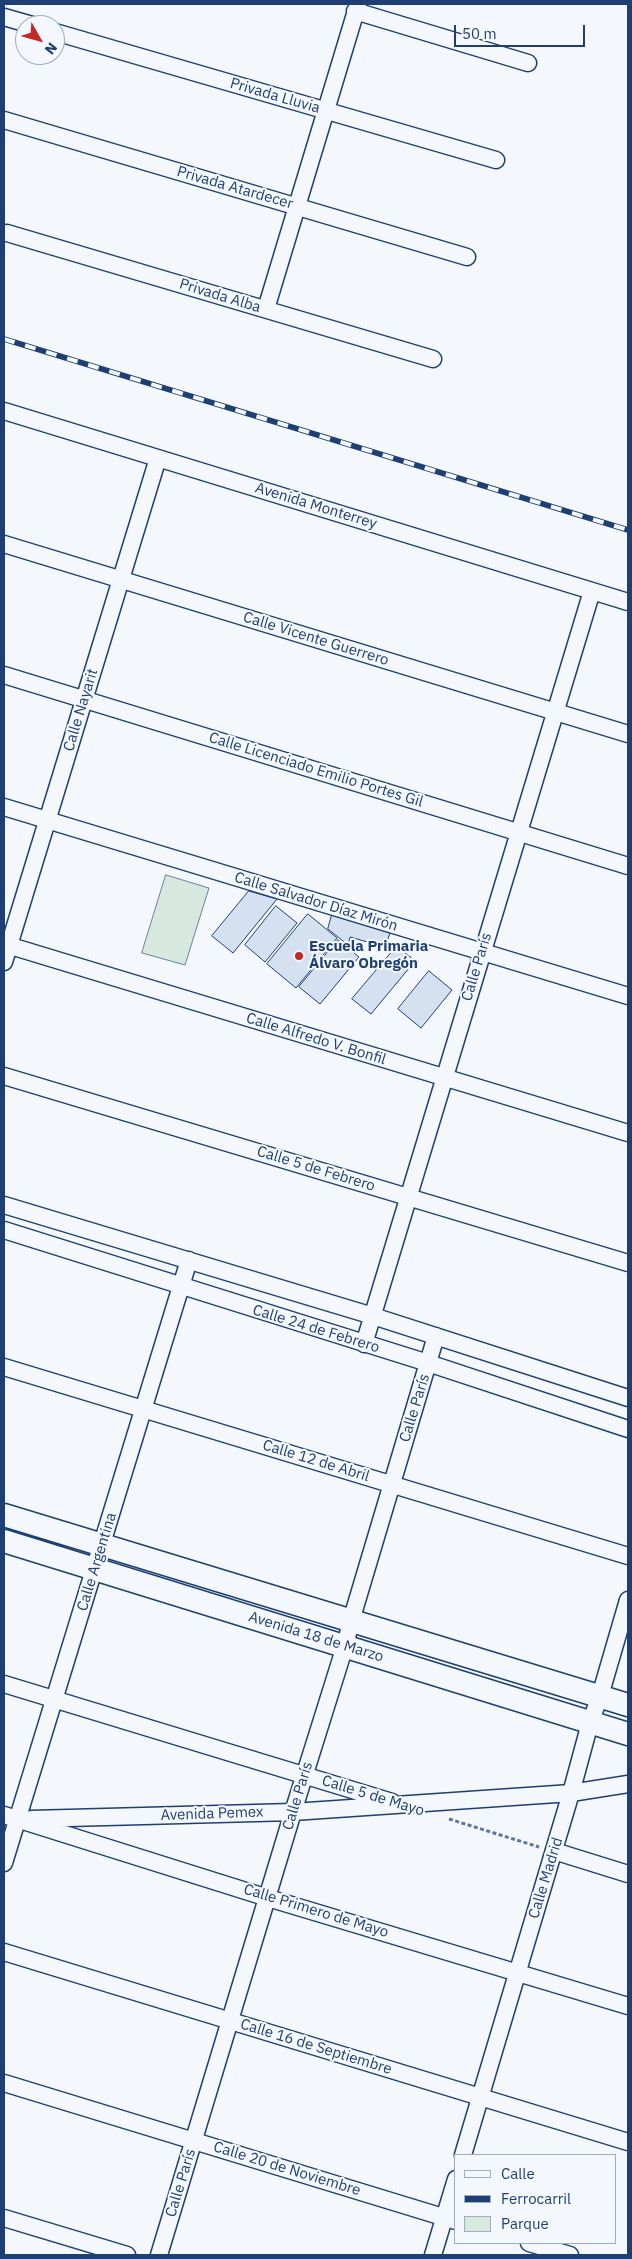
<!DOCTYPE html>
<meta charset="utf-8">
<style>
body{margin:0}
#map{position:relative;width:632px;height:2259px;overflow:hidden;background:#f4f7fb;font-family:"IBM Plex Sans",sans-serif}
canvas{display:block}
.frame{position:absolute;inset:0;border:5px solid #1d3f73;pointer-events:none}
.legend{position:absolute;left:454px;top:2154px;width:162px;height:90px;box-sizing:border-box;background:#f4f7fb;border:1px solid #9eadc5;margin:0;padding:6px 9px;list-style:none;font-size:15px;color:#1d3f73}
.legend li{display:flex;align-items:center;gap:10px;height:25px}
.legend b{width:25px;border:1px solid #9eadc5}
.north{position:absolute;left:15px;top:15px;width:50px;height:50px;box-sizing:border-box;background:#f4f7fb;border:1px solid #9eadc5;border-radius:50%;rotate:128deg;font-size:14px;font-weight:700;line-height:20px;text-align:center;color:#1d3f73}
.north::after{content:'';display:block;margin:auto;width:18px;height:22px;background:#c62828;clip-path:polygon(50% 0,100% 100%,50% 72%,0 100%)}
.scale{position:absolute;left:454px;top:25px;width:131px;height:22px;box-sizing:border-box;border:2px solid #1d3f73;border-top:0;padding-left:6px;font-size:15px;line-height:18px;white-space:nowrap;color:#1d3f73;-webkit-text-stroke:4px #f4f7fb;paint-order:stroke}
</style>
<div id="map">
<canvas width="632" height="2259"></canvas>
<div class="frame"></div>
<ul class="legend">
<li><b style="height:6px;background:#f4f7fb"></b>Calle</li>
<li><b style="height:6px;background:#1d3f73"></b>Ferrocarril</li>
<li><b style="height:14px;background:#d7e8df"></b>Parque</li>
</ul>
<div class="north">N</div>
<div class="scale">50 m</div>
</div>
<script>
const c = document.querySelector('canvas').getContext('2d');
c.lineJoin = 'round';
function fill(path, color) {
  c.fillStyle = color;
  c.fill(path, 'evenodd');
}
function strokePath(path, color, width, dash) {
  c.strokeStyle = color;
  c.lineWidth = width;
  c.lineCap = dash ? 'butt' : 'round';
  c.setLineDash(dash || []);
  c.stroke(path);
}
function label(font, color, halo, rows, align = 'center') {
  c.font = font + ' "IBM Plex Sans",sans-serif';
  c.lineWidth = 4;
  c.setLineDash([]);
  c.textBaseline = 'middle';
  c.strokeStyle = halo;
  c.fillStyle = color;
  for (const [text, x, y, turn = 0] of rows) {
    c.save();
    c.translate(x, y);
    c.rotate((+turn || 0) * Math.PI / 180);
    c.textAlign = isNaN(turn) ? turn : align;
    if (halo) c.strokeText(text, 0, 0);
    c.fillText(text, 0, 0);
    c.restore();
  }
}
const green = new Path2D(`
 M166,875L209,888L185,965L142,953Z`);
fill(green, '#d7e8df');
strokePath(green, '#687fa3', 1);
const building = new Path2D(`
 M249,891L277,899L233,953L212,936Z
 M276,906L297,923L265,962L245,945Z
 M308,914L337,938L296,988L267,964Z
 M332,915L390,933L385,947L350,937L348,945L328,929Z
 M338,940L359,957L320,1004L299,987Z
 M397,946L415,961L371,1014L352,999Z
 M429,971L452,990L421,1028L398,1009Z`);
fill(building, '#d5e0f0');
strokePath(building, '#1d3f73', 1);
const street = new Path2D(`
 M355,11L528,63
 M4,17L32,25
 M55,32L496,160
 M4,120L467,257
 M7,233L433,359
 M266,309L358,4
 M4,411L628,602
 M4,544L628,734
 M4,675L628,866
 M4,807L628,996
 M4,944L628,1133
 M4,962L158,458
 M4,1076L628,1263
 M4,1205L373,1316L628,1398
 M4,1230L428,1363L628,1429
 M364,1344L592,591
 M4,1367L628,1556
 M4,1684L392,1802
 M4,1815L268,1898L628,2006
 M31,1819L293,1812L571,1793L628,1784
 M554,1851L628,1874
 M4,1863L189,1260
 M4,1952L628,2142
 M4,2083L456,2221
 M463,2155L571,1793L590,1723L600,1696L628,1600
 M4,2218L127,2255
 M529,2243L570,2255
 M159,2255L293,1812L345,1646L351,1621L436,1336
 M433,2255L456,2179`);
const secondary = new Path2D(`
 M4,1515L628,1705
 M4,1541L628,1734`);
strokePath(street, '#1d3f73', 19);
strokePath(secondary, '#1d3f73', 25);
strokePath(new Path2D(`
 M449,1819L539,1847`), '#5e769c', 3, [4, 2.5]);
strokePath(street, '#f4f7fb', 16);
strokePath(secondary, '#f4f7fb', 22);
const rail = new Path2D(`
 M4,339L628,530`);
strokePath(rail, '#1d3f73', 5.5);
strokePath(rail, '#f4f7fb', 4, [11]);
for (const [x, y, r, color] of [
 [299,956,5,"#c62828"]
]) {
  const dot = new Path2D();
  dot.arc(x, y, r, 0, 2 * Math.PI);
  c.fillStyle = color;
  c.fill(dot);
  strokePath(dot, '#f4f7fb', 2);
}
label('15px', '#1d3f73', '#f4f7fb', [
 ["Privada Lluvia",275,96,16],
 ["Privada Atardecer",235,188,16],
 ["Privada Alba",220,296,17],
 ["Avenida Monterrey",316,506,17],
 ["Calle Vicente Guerrero",316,639,17],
 ["Calle Nayarit",81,710,-73],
 ["Calle Licenciado Emilio Portes Gil",316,770,17],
 ["Calle Salvador Díaz Mirón",316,902,17],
 ["Calle París",477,967,-73],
 ["Calle Alfredo V. Bonfil",316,1039,17],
 ["Calle 5 de Febrero",316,1169,17],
 ["Calle 24 de Febrero",316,1329,17],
 ["Calle París",415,1408,-73],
 ["Calle 12 de Abril",316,1461,17],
 ["Calle Argentina",97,1562,-73],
 ["Avenida 18 de Marzo",316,1637,17],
 ["Calle París",298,1796,-73],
 ["Calle 5 de Mayo",373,1796,17],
 ["Avenida Pemex",212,1814,-2],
 ["Calle Madrid",546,1878,-73],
 ["Calle Primero de Mayo",316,1911,17],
 ["Calle 16 de Septiembre",316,2047,17],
 ["Calle 20 de Noviembre",287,2169,17],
 ["Calle París",181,2183,-73]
]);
label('bold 15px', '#1d3f73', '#f4f7fb', [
 ["Escuela Primaria",309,947],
 ["Álvaro Obregón",309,964]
], 'left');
</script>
